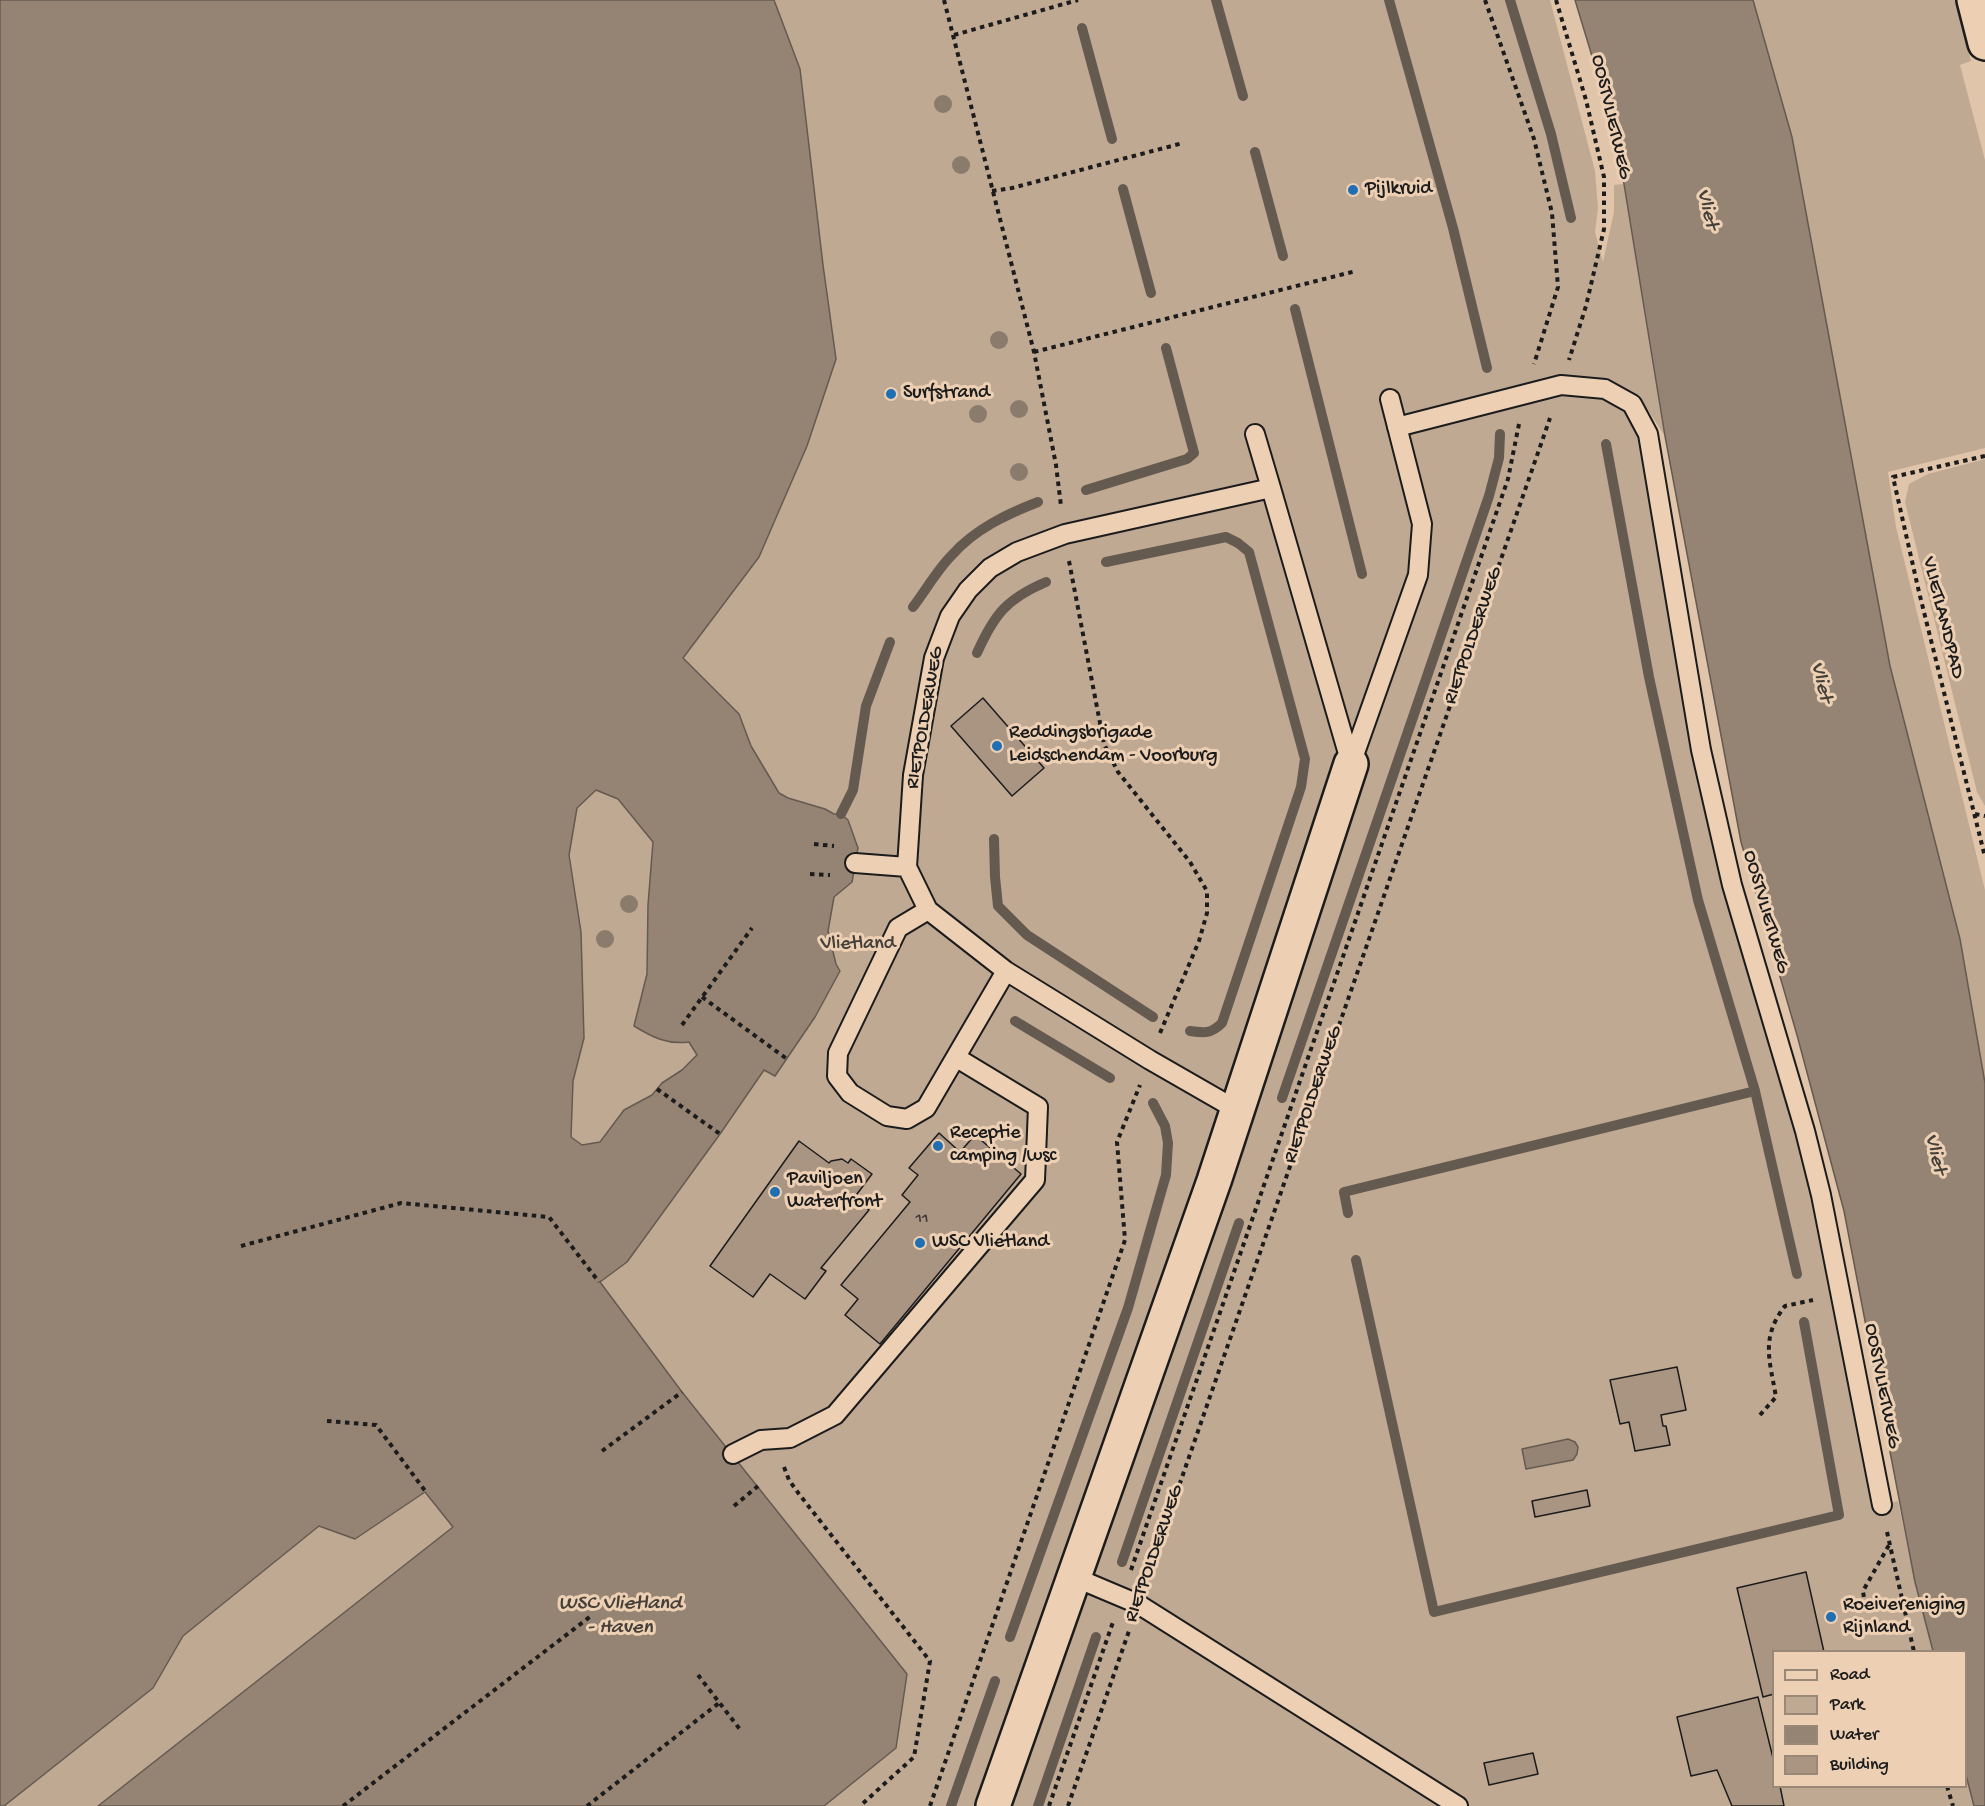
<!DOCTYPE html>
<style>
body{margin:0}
#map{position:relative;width:1985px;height:1806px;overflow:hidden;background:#e0c5ab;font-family:"Gochi Hand",sans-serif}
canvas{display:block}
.legend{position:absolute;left:1772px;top:1650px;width:195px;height:138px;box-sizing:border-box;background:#edd0b4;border:2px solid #987;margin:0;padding:8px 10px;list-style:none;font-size:18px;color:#1c1c1c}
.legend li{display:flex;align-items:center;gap:12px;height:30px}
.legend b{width:30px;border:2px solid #987}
</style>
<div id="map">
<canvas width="1985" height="1806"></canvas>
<ul class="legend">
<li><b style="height:8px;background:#edd0b4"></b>Road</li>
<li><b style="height:16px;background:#c0a993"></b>Park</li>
<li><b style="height:16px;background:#958473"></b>Water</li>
<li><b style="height:16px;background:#aa9583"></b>Building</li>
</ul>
</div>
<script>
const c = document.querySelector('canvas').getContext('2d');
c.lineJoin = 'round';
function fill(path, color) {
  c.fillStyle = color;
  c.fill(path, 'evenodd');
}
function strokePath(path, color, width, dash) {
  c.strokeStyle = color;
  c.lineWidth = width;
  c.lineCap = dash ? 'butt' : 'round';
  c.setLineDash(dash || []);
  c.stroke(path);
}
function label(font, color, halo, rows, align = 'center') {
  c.font = font + ' "Gochi Hand",sans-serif';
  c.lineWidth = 6;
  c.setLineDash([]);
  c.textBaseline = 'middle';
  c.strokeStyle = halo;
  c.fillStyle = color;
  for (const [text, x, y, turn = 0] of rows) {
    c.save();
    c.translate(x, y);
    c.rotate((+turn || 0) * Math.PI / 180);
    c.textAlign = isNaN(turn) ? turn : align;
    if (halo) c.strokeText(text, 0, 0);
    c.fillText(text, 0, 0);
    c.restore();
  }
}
fill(new Path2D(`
 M0,0H1550L1595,171L1598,208L1595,232L1603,262L1614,212V185L1624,184L1665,436L1639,397L1631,393L1640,427L1701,772L1813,1197L1873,1507L1898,1501L1915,1582L1933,1651L1774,1652V1786H1966V1775L1974,1806H0Z
 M1753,0H1961L1964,32L1971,61L1960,65L1985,160V448L1888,472L1896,527L1985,890V1083L1960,939L1890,666L1792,137Z
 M1985,459V806L1977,792L1905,502L1909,484L1928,474Z`), '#c0a993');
const water = new Path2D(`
 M0,0H774L800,69L823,265L836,359L807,446L759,557L683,658L739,714L751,746L779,793L788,798L825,809L834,814H841L848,820L858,848L852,882L834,897L828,931L836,964L840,971L815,1017L775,1076L764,1070L720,1134L627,1262L600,1282L682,1392L907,1674L896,1748L824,1806H98L453,1527L425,1492L355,1539L319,1526L183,1636L153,1688L4,1806H0ZM596,790L618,799L653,842L648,905L647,974L634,1026C652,1037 667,1045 689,1042L697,1055L682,1070L662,1083L652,1095L624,1110L600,1142L582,1145L571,1137L573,1081L584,1038L581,932L569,855L577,808Z
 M1575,0H1753L1792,137L1890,666L1960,939L1985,1083V1806H1974L1966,1775V1652L1933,1651L1915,1582L1844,1211L1797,1035L1741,842L1665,436L1624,184L1608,109Z
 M1568,1439L1575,1442L1578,1447L1577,1454L1573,1460L1526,1469L1522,1449Z`);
fill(water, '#958473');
strokePath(water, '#655a50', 1.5);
strokePath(new Path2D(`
 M1216,0L1243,96
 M1389,0L1453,228L1487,368
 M1510,0L1551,134L1571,218
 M1082,28L1112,139
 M1255,152L1283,256
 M1123,189L1151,293
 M1295,309L1362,574
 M1606,444L1649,677L1698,900L1755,1091
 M1086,490L1187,459L1194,453L1166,348
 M1106,562L1226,537L1238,543L1249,552L1305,759L1301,787L1222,1023C1211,1034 1204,1033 1190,1031
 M913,607C926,590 937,570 952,555C975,529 1007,514 1038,502
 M977,653C994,615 1006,599 1046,582
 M841,814L853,790L866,706L890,642
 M994,839L995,877L998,906L1027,935L1153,1017
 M1015,1021L1110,1078
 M1282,1098L1489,496L1499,458L1500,434
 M1348,1213L1344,1192L1755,1091L1797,1274
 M1356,1260L1434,1612L1839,1515L1804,1322
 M1122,1562L1239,1223
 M1010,1637L1128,1308L1166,1175L1168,1143L1165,1126L1153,1103
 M951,1806L995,1681
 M1038,1806L1096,1637`), '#655a50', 10);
const building = new Path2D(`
 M983,698L1044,768L1012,796L951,726Z
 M939,1133L960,1152L975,1135L1021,1174L880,1344L845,1315L858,1299L841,1285L910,1202L902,1195L918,1175L909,1168Z
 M799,1141L829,1163L831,1161L842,1159L848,1163L851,1159L872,1174L854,1198L869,1210L821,1268L826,1271L805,1299L770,1274L753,1297L710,1266Z
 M1677,1367L1686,1410L1661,1415L1663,1426H1666L1670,1445L1635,1451L1629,1422L1620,1424L1610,1380Z
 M1587,1490L1590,1506L1535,1517L1532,1501Z
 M1806,1572L1824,1652H1774V1694L1763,1697L1737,1588Z
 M1758,1697L1774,1762V1786H1780L1784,1806H1732L1717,1770L1691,1776L1677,1717Z
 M1533,1753L1538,1774L1489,1785L1484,1763Z`);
fill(building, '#aa9583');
strokePath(building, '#1c1c1c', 1.5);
const service = new Path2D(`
 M1397,427L1561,385L1605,389L1632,404L1648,434L1701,750L1732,885L1805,1131L1821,1195L1882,1505
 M1255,434L1271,488
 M1351,764L1418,575L1422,524L1390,399
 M855,863L907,867
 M928,910L898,928L838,1053L837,1076L850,1093L887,1116L907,1119L926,1108L1006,971
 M1237,1110L1150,1060L1006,971L928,910L907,867L913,775L934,658L950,616L968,590L990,568L1017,552L1065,534L1271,488L1351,764
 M733,1454L761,1440L790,1438L835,1415L1035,1180L1038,1107L957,1058
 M1074,1577L1138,1604L1458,1806`);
const minor = new Path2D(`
 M1974,0L1985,43
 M993,1806L1214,1181L1351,764`);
strokePath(service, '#1c1c1c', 22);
strokePath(minor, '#1c1c1c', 38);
strokePath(new Path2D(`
 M944,0L1034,352L1056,465L1061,506
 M1485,0L1534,139L1552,213L1558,287L1534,364
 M1556,0L1586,100L1604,177V229L1586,306L1569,360
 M954,35L1078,0
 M992,191L1012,188L1183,143
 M1034,352L1356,271
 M1985,456L1893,477L1919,592L1985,857
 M1069,561L1104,744L1118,772L1190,862L1207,891V913L1199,941L1160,1033
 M1975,814L1985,816
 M814,844L834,846
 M810,874L830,875
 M702,997L787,1059
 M682,1025L752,928
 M657,1089L720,1134
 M241,1246L401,1203L549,1217L599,1282
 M1760,1415L1776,1397C1770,1361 1760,1338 1785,1306L1813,1300
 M327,1421L376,1425L426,1492
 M602,1451L682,1392
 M784,1467L789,1480L799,1494L930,1661L914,1757L860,1806
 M734,1506L758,1486
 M1887,1532L1914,1652
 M1131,1570L1508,479L1519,424
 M1147,1578L1550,418
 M1865,1606L1863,1591L1889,1545
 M698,1675L742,1732
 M1947,1786L1953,1806
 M343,1806L591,1616
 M587,1806L719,1703
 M930,1806L1125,1240L1117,1142L1140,1085
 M1049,1806L1113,1622
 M1068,1806L1129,1631`), '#1c1c1c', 4, [4.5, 4.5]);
strokePath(service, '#edd0b4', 18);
strokePath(minor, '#edd0b4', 33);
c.fillStyle = '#8b7b6d';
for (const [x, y] of [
 [943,104],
 [961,165],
 [999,340],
 [1019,409],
 [978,414],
 [1019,472],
 [629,904],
 [605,939]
]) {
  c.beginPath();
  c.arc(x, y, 9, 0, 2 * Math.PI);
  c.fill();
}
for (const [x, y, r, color] of [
 [1353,190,6,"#1f6fb2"],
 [891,394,6,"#1f6fb2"],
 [997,746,6,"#1f6fb2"],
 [938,1146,6,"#1f6fb2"],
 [775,1192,6,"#1f6fb2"],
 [920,1243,6,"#1f6fb2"],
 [1831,1617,6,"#1f6fb2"]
]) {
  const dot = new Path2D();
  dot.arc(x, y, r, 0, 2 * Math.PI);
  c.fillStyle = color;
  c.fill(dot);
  strokePath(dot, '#edd0b4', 2);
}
label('16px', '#403a36', null, [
 ["11",922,1220]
]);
label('20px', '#1c1c1c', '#edd0b4', [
 ["OOSTVLIETWEG",1610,117,77],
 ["VLIETLANDPAD",1942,618,76],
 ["RIETPOLDERWEG",1474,636,-71],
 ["RIETPOLDERWEG",926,718,-80],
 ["OOSTVLIETWEG",1765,912,74],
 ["RIETPOLDERWEG",1314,1095,-71],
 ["OOSTVLIETWEG",1881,1386,79],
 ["RIETPOLDERWEG",1155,1554,-71]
]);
label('20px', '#1c1c1c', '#edd0b4', [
 ["Pijlkruid",1365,190],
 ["Surfstrand",903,394],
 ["Reddingsbrigade",1009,734],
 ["Leidschendam - Voorburg",1009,757],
 ["Receptie",950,1134],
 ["camping /wsc",950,1157],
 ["Paviljoen",787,1180],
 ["Waterfront",787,1203],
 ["WSC Vlietland",932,1243],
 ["Roeivereniging",1843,1606],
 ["Rijnland",1843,1629]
], 'left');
label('20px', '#453f3a', '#edd0b4', [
 ["Vlietland",858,945]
]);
label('italic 21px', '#46403a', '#edd0b4', [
 ["Vliet",1706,209,76],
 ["Vliet",1820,682,76],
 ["Vliet",1934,1154,76],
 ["WSC Vlietland",620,1605],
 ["- Haven",620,1629]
]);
</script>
